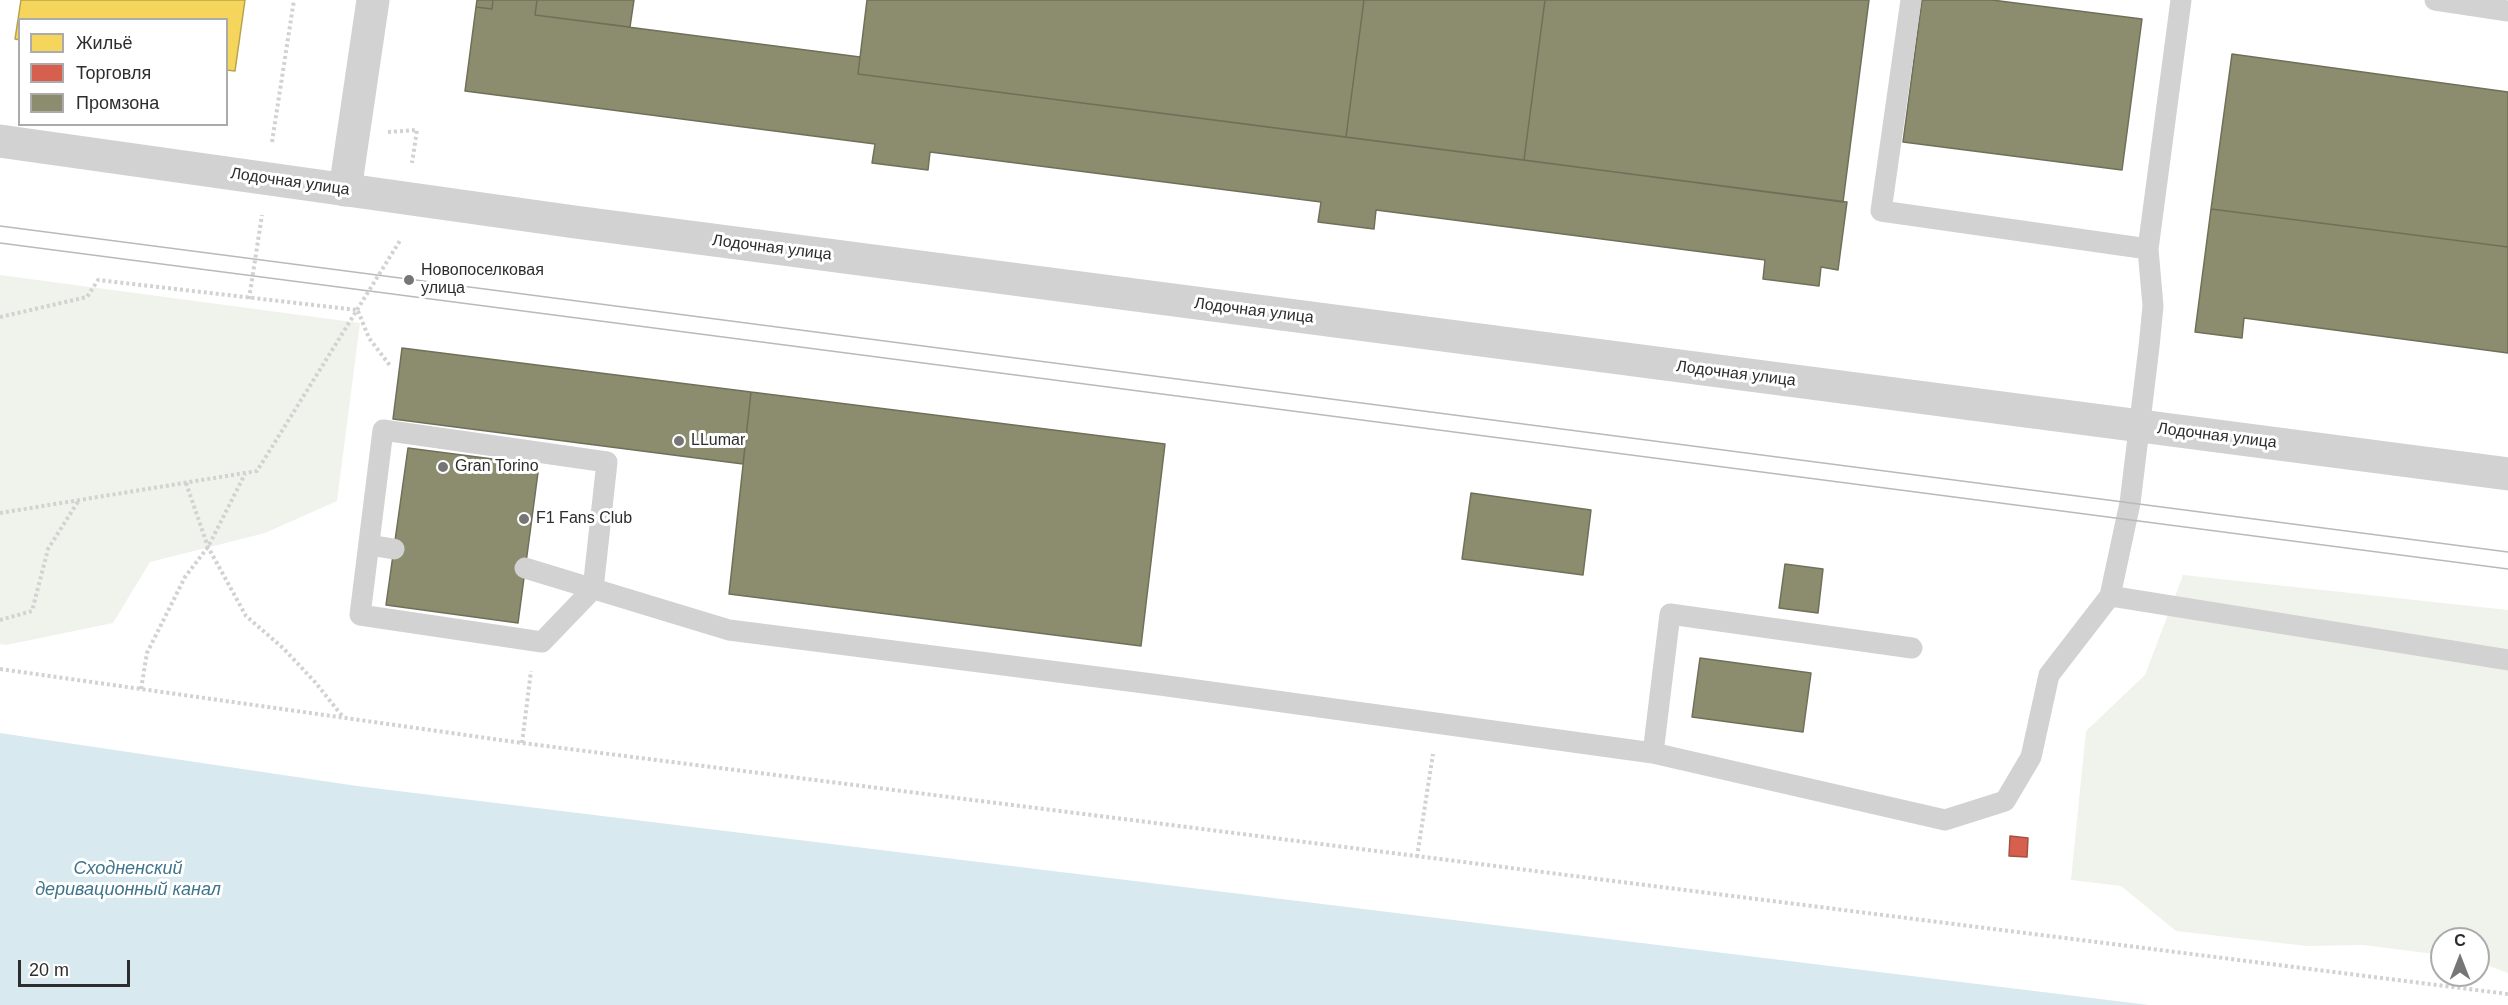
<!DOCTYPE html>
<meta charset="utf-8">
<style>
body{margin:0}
#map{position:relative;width:2508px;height:1005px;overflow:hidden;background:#fff;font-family:Helvetica,sans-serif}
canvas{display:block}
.legend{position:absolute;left:18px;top:18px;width:210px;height:108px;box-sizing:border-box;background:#fff;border:2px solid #ababab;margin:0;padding:8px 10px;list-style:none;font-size:18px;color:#2d2d2d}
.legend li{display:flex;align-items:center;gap:12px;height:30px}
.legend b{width:30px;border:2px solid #ababab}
.north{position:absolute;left:2430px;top:927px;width:60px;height:60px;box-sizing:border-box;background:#fff;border:2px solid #ababab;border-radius:50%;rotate:0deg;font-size:16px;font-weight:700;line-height:24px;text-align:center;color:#2d2d2d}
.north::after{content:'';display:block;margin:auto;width:21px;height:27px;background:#767676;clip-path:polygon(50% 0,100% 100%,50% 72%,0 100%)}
.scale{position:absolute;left:18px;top:960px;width:112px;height:27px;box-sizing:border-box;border:3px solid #2d2d2d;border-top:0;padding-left:8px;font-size:18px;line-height:21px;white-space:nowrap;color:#2d2d2d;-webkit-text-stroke:4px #fff;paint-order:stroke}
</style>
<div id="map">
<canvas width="2508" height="1005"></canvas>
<ul class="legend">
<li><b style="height:16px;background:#f6d55c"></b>Жильё</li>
<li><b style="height:16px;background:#d6604d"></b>Торговля</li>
<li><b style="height:16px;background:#8c8c6e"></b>Промзона</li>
</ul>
<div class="north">С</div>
<div class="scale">20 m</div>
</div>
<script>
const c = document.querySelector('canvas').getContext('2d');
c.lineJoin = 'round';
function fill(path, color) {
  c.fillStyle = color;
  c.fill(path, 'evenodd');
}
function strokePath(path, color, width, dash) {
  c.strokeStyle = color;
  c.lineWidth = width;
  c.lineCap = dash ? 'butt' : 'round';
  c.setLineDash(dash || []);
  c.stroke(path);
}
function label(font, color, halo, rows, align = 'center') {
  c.font = font + ' Helvetica,sans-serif';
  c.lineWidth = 6;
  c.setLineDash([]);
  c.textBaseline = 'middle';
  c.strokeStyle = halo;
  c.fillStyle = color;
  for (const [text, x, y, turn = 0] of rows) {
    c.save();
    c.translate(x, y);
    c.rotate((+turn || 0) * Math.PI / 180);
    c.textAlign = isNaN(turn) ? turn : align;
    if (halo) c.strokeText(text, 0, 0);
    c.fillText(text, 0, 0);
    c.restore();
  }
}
fill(new Path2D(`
 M0,275L360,323L337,501L265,533L150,562L113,623L6,645L0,644Z
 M2183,575L2508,610V973L2478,962V939H2442V955L2363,945L2307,946L2176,931L2121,886L2071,880L2086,731L2145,675Z`), '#f0f3eb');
fill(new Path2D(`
 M0,733L357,786L2149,1005H0Z`), '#d8e9f0');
const homes = new Path2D(`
 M21,0H245L235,71L226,70V20H20V40L15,39Z`);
fill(homes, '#f6d55c');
strokePath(homes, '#baa34e', 1.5);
const shops = new Path2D(`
 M2010,836L2028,838L2027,857L2009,856Z`);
fill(shops, '#d6604d');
strokePath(shops, '#a35143', 1.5);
const industry = new Path2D(`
 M477,0H493L492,9L476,7Z
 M493,0H537L535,15L860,57L858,74L1847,202L1838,270L1821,267L1819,286L1763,279L1765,260L1376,210L1374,229L1318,222L1321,202L930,152L928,170L872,163L875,144L465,91L476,7L492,9Z
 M537,0H634L630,27L535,15Z
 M867,0H1364L1346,137L858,74Z
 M1364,0H1545L1524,160L1346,137Z
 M1545,0H1869L1843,202L1524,160Z
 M1922,0H1992L2142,19L2122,170L1903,142Z
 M2232,54L2508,92V247L2211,209Z
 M2211,209L2508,247V353L2244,318L2242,338L2195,332Z
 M402,348L751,392L743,464L393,419Z
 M751,392L1165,444L1141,646L729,594Z
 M408,448L539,465L518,623L386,605Z
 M1471,493L1591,510L1583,575L1462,559Z
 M1785,564L1823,569L1818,613L1779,608Z
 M1700,658L1811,673L1803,732L1692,717Z`);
fill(industry, '#8c8c6e');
strokePath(industry, '#70705a', 1.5);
strokePath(new Path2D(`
 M388,132L417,130L412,163
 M272,142L294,0
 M249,299L262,215
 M358,311L369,338L391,367
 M0,317L87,297L98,280L357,310
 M186,483L208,547L246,616L283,648L315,682L343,717
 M0,513L257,471L401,239
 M0,620L32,611L48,549L79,500
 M0,669L522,743L2508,994
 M141,689L147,653L185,577L208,547L245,474
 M522,743L531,671
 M1417,857L1433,754`), '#d2d2d2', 4, [3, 3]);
strokePath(new Path2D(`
 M1911,0L1881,211L2148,249L2181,0
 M2435,0L2508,11
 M383,430L607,462L593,589L542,642L360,615Z
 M369,545L394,549
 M525,568L729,630L1160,685L1653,753L1670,614L1912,648
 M2110,596L2508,660
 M1653,753L1945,820L2005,801L2031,757L2049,675L2110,596L2130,503L2149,347L2153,306L2148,249`), '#d2d2d2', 21);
strokePath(new Path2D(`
 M345,190L373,0`), '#d2d2d2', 33);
strokePath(new Path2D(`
 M0,141L575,222L2508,474`), '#d2d2d2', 33);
strokePath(new Path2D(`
 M0,226L2508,552
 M0,243L2508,569`), '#b9b9b9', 1.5);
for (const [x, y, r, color] of [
 [409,280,6,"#767676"],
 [679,441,6,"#767676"],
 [443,467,6,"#767676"],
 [524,519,6,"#767676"]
]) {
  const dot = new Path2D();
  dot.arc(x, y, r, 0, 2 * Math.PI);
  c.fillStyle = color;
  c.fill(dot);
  strokePath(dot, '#fff', 2);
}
label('16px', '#2d2d2d', '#fff', [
 ["Лодочная улица",290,182,8],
 ["Лодочная улица",772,248,7],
 ["Лодочная улица",1254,311,7],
 ["Лодочная улица",1736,374,7],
 ["Лодочная улица",2217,436,7]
]);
label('16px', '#2d2d2d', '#fff', [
 ["Новопоселковая",421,271],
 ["улица",421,289],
 ["LLumar",691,441],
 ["Gran Torino",455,467],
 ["F1 Fans Club",536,519]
], 'left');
label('italic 18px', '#3f748b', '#fff', [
 ["Сходненский",128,869],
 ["деривационный канал",128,890]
]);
</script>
